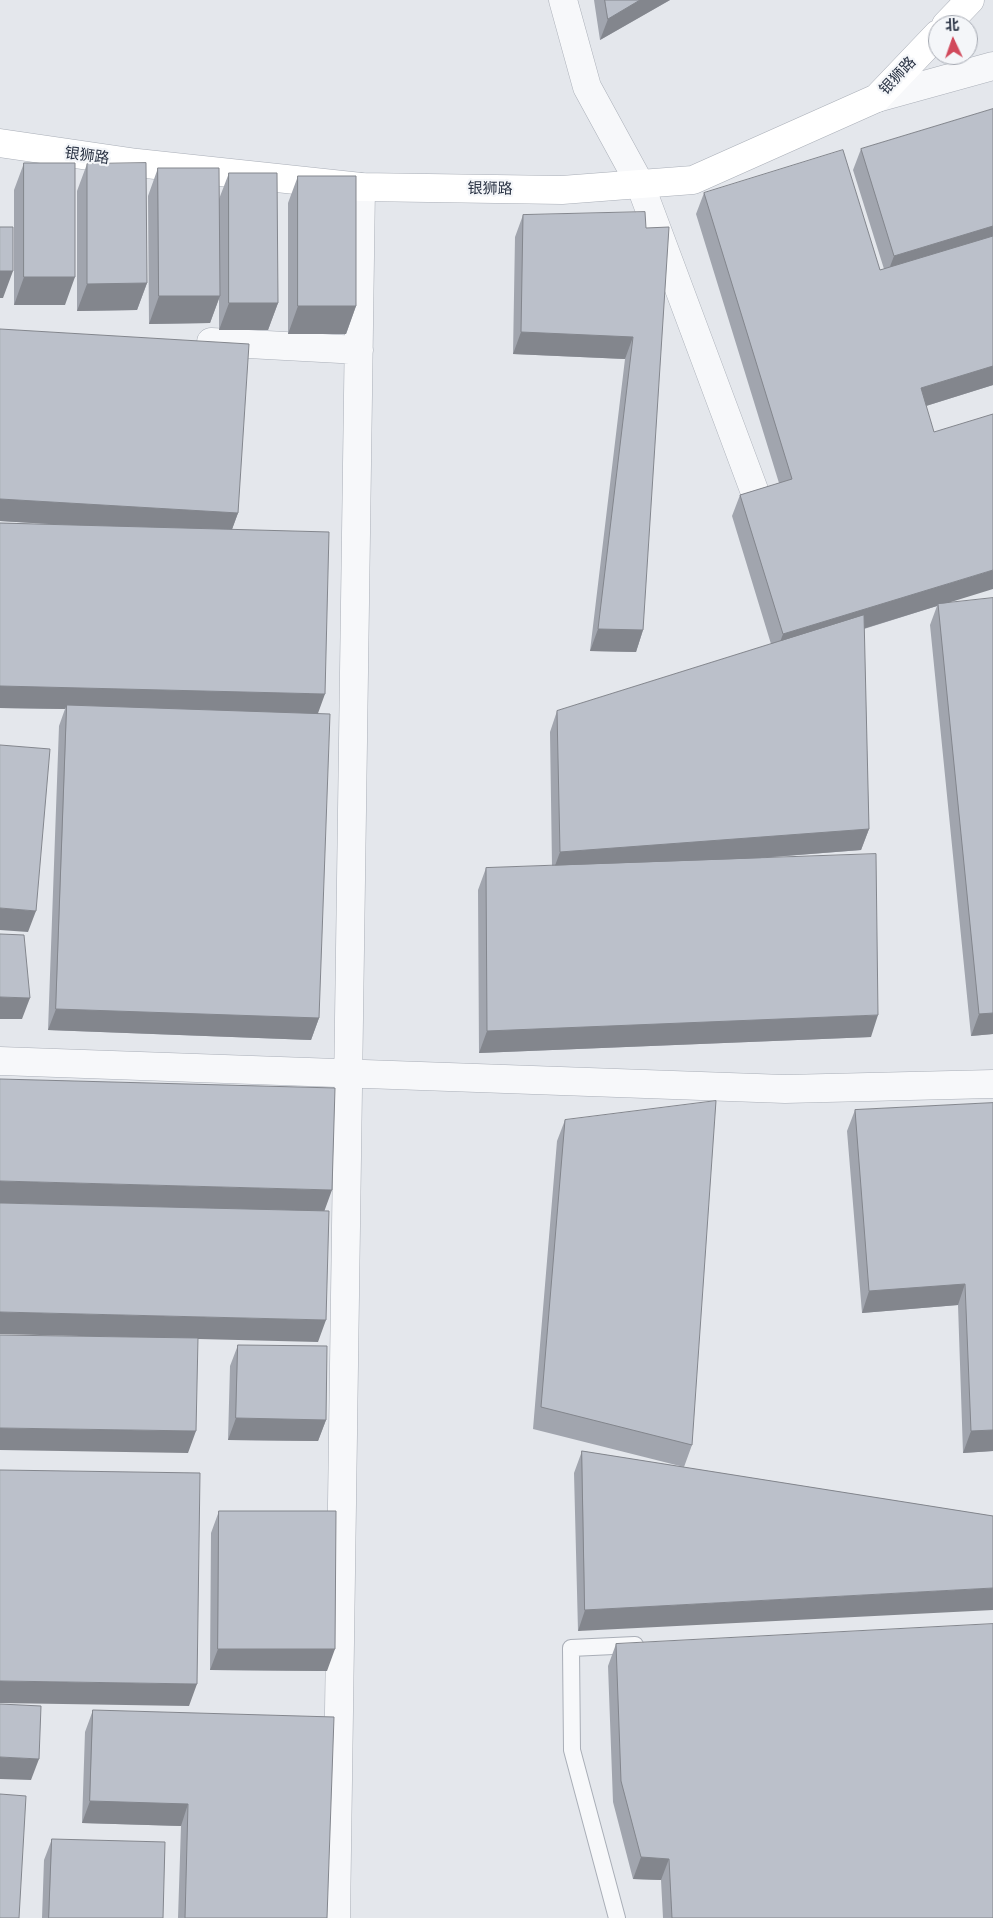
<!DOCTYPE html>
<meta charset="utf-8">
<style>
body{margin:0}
#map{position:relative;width:993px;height:1918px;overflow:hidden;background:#e4e7ec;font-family:Rubik,"Noto Sans SC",sans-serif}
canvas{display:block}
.north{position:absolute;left:928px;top:15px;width:50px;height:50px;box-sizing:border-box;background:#f4f6f9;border:1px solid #a4a8b1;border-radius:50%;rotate:357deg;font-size:14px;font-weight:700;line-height:20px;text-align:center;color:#2b3445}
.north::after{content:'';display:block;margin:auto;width:18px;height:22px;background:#d1495b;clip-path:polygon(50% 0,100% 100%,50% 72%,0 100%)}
</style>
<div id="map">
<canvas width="993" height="1918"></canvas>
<div class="north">北</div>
</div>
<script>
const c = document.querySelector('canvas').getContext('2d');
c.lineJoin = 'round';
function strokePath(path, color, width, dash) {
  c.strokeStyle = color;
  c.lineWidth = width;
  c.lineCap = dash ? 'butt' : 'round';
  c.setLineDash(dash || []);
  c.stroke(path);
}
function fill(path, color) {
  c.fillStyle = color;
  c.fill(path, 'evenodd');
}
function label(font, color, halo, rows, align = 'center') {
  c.font = font + ' Rubik,"Noto Sans SC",sans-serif';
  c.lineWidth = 4.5;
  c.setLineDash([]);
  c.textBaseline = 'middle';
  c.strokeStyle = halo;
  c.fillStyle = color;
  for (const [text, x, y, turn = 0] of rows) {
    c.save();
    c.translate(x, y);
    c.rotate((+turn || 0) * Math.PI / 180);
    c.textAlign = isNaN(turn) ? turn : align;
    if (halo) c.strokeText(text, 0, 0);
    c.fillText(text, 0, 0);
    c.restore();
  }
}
const lane = new Path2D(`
 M617,1918L572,1750L571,1648L635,1645`);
const street = new Path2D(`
 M563,0L587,87L640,184L754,490
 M877,98L993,66
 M211,342L359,350
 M0,1061L785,1089L993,1084
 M336,1918L361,187`);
const secondary = new Path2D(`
 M946,25L970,0
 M0,143L137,163L361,187L562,190L693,180L877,98L938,34`);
strokePath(lane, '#a9aeb7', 18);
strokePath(street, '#a9aeb7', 29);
strokePath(secondary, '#a9aeb7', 29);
strokePath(lane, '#f7f8fa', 16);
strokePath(street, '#f7f8fa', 28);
strokePath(secondary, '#fff', 28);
fill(new Path2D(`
 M594,0H670L600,40Z
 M993,109V385L926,406L949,603L993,1034L971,1036L930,625L937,606L864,629L869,829L861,850L761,858L871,1037L479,1053L478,890L486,868L552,866L550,732L557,711L771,644L732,516L740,495L779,483L696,214L704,193L880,270L884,269L853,170L861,149Z
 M24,163L65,305H14V190Z
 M87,164L147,283L137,310L77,311V191Z
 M158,168L219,199L229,173L278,303L268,330H219V298L210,323L149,324L148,196Z
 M298,176L356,306L346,334H288V203Z
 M523,215L646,228L643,630L636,652L590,651L625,359L513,354L515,237Z
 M0,329L238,513L232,529L318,713L319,1018L311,1040L48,1030L59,726L65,709L0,708V523L66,525L0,521Z
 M993,1103V1451L963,1453L958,1305L862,1313L847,1131L855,1110Z
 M565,1120L692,1445L684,1467L533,1429L557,1141Z
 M238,1345L326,1420L318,1441L228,1440L230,1366Z
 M582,1451L993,1516L578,1631L574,1473Z
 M219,1511L327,1671L210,1670L211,1533Z
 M616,1644L993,1918H663L661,1880L633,1879L613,1802L608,1666Z
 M93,1710L327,1918H178L181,1826L82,1823L85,1732Z
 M52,1839L163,1918H42L44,1860Z`), '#a1a5ae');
fill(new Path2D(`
 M640,0H670L600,40L608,19Z
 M993,226V245L886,277L894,256Z
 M0,271H13L3,298H0Z
 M24,277H75L65,305H14Z
 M147,283L137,310L77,311L87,284Z
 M159,296H220L210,323L149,324Z
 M229,303H278L268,330H219Z
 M298,306H356L346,334H288Z
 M521,332L633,337L625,359L513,354Z
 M993,366V385L913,410L921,388Z
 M0,499L238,513L230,535L0,521Z
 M993,570V589L938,606V604L937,606L775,656L783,634Z
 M598,629L643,630L636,652L590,651Z
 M0,686L325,694L317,716L67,705L65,709L0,708Z
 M869,829L861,850L552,874L560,852Z
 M0,908L36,911L28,932L0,930Z
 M0,997L30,998L22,1019H0Z
 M56,1009L319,1018L311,1040L48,1030Z
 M993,1013V1034L971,1036L979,1014Z
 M878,1015L871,1037L479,1053L487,1031Z
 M0,1181L332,1190L324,1212L0,1203Z
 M965,1284L958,1305L862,1313L869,1291Z
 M0,1312L326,1320L318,1342L0,1334Z
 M236,1418L326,1420L318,1441L228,1440Z
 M0,1428L196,1431L188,1453L0,1450Z
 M993,1430V1451L963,1453L971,1431Z
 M993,1588V1610L578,1631L585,1610Z
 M218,1649H335L327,1671L210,1670Z
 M0,1681L197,1684L189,1706L0,1703Z
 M0,1757L39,1759L31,1780L0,1779Z
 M90,1801L188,1804L181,1826L82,1823Z
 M641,1857L669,1859L661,1880L633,1879Z`), '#83868d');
const building = new Path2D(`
 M605,0H640L608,19Z
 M993,109V226L894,256L861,149Z
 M843,150L880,270L993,236V366L921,388L934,432L993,414V570L783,634L740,495L792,479L704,193Z
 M24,163H75V277H24Z
 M146,163L147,283L87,284V164Z
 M158,168H219L220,296H159Z
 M229,173H277L278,303H229Z
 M298,176H356V306H298Z
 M645,212L646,228L669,227L643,630L598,629L633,337L521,332L523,215Z
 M0,227H13V271H0Z
 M0,329L249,344L238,513L0,499Z
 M0,523L329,532L325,694L0,686Z
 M993,598V1013L979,1014L938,604Z
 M864,615L869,829L560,852L557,711Z
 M67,705L330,714L319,1018L56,1009Z
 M0,745L50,749L36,911L0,908Z
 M876,854L878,1015L487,1031L486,868Z
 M0,934L24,935L30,998L0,997Z
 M0,1079L335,1088L332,1190L0,1181Z
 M716,1101L692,1445L541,1407L565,1120Z
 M993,1103V1430L971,1431L965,1284L869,1291L855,1110Z
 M0,1203L329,1211L326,1320L0,1312Z
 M0,1335L198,1338L196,1431L0,1428Z
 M238,1345L327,1346L326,1420L236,1418Z
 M582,1451L993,1516V1588L585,1610Z
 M0,1470L200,1473L197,1684L0,1681Z
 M219,1511H336L335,1649H218Z
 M993,1624V1918H672L669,1859L641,1857L621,1781L616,1644Z
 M0,1704L41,1706L39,1759L0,1757Z
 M93,1710L334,1717L327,1918H185L188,1804L90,1801Z
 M0,1794L26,1796L19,1918H0Z
 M52,1839L165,1842L163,1918H49Z`);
fill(building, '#bbc0ca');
strokePath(building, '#83868d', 1);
label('15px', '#2b3445', '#f4f6f9', [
 ["银狮路",898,76,-47],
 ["银狮路",87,156,8],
 ["银狮路",490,189,1]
]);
</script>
